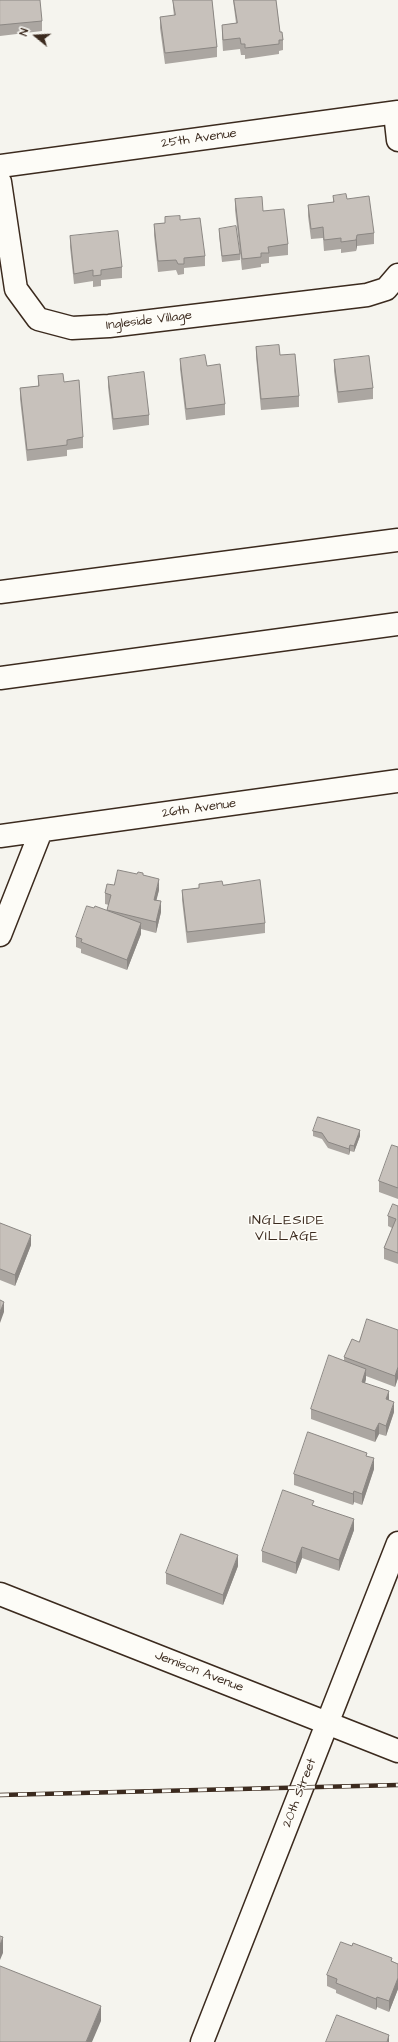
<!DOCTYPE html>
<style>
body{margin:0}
#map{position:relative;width:398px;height:2042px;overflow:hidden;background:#f5f4ee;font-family:"Architects Daughter",sans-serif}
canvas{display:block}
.north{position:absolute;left:16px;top:16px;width:40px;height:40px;-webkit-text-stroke:3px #fdfcf7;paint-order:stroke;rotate:288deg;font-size:11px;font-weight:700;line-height:16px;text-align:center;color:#3b2a1e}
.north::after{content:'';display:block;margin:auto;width:14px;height:18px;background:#3b2a1e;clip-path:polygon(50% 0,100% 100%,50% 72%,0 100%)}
</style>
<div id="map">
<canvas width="398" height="2042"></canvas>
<div class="north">N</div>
</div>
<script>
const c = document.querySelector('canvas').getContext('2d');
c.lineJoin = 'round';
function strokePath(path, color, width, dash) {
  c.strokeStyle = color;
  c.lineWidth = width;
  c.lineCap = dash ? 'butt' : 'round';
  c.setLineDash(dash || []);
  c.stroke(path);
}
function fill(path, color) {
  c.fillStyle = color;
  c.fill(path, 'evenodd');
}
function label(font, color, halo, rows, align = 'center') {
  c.font = font + ' "Architects Daughter",sans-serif';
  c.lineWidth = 3;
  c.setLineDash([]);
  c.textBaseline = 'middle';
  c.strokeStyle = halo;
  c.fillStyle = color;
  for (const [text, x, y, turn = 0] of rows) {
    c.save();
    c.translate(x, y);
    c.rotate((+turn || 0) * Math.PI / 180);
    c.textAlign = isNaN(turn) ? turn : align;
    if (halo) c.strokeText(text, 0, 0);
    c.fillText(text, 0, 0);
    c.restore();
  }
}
const minor = new Path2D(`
 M395,113L398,140
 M0,166L398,112
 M0,182L16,289L38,319L72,328L109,326L367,295L386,289L398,275
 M0,836L398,781
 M0,935L41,831
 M0,1594L398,1751
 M202,2042L398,1543`);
const motorway = new Path2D(`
 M0,592L398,540
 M0,678L398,624`);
strokePath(minor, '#3b2a1e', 25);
strokePath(motorway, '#3b2a1e', 25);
strokePath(minor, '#fdfcf7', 22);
strokePath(motorway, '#fdfcf7', 22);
const rail = new Path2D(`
 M0,1795L398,1785`);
strokePath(rail, '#3b2a1e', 4.5);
strokePath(rail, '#fdfcf7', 3, [9]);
fill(new Path2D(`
 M0,0L42,21V31L0,36Z
 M173,0H212L217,47V57L165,64L160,28V17L174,16L173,7Z
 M233,0H276L280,32L283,40V50L279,51V54L245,59V55H241L240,49L223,51L222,36V25L236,23Z
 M333,196L347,199L374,233V244L357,246L356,251L341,253V249L324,251L323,238L311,239L308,216V205L333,202Z
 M235,199L263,211L288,244V255L269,257V263L261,264V267L242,270L235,210Z
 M165,217L180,220L205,256V266L184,268V274L178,275L176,270L158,272L154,235V224L165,223Z
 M219,229L240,254V260L222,262L219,235Z
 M70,236L122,267V278L101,280V286L93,287V281L74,284L70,247Z
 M256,347L280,355L299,396V407L261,410L256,357Z
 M180,359L207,366L225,404V415L186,420L180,369Z
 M334,360L373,388V399L338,403L334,371Z
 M38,376L64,382L83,437V448L67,450V456L27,461L20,399V388L38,386Z
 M108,377L149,415V425L113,430L108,387Z
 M143,875L159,890L156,900L161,912L156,933L141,929V934L127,970L81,953V949L76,947V937L94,908L107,911L109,905L105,904V893L114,885Z
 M199,884L223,885L265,923V933L187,943L182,900V890L199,888Z
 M313,1131L360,1136L354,1152L350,1151L349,1155L328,1148L322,1139L313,1136Z
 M398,1147V1199L379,1192V1181Z
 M398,1206V1264L384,1259V1248L392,1228L388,1226V1216Z
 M0,1223L31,1245L15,1286L0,1280Z
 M398,1330V1378L395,1387L366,1376V1379L365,1383L389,1400L394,1412L386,1436L379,1434L375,1442L311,1419V1409L344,1361V1357L359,1342Z
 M367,1456L374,1469L362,1505L354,1502L353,1505L294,1485V1474Z
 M314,1505L354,1530L339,1571L302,1558L296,1574L262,1562V1551Z
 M238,1566L223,1605L166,1584V1573Z
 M392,1961L398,1964V1989L389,2012L377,2007L376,2010L336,1993V1990L327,1986V1975Z`), '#aba6a1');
fill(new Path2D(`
 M357,235V246L356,251V240Z
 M159,879V890L154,910V900Z
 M161,901V912L156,933V922Z
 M141,923V934L127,970V960Z
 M360,1130V1136L354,1152V1146Z
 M350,1145V1151L349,1155V1149Z
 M31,1235V1245L15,1286V1275Z
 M4,1302V1312L0,1323V1312Z
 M398,1367V1378L395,1387V1376Z
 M366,1369V1379L362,1393V1382Z
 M389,1391V1402L386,1399Z
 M394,1402V1412L386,1436V1426Z
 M379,1423V1434L375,1442V1431Z
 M374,1458V1469L362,1505V1494Z
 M354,1491V1502L353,1505V1494Z
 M354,1519V1530L339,1571V1560Z
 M302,1547V1558L296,1574V1563Z
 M238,1555V1566L223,1605V1595Z
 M3,1937V1953L0,1960V1945Z
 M398,1978V1989L389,2012V2001Z
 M377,1997V2007L376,2010V1999Z
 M101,2006V2021L92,2042H86Z
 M389,2035V2042H387Z`), '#8b8783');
const building = new Path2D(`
 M0,0H40L42,21L0,25Z
 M173,0H212L217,47L165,53L160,17L175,15Z
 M234,0H276L280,32H282L283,40H279V44L245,48V44H241L240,38L223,40L222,25L237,23Z
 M346,194L347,199L369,196L374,233L357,235L356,240L341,242V238L324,240L323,227L311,229L308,205L334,202L333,196Z
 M262,197L263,211L284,209L288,244L268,247L269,253H261V257L242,259L235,199Z
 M180,216V220L200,218L205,256L184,258V264H178L176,260L158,261L154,224L165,223V217Z
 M236,226L240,254L222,256L219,229Z
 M118,231L122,267L101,270V275L93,276V270L74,274L70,236Z
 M279,345L280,355L295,354L299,396L261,399L256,347Z
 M205,355L207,366L220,364L225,404L186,409L180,359Z
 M369,356L373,388L338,392L334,360Z
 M144,372L149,415L113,419L108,377Z
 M63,374L64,382L79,380L83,437L67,440V445L27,450L20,388L39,386L38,376Z
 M118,870L137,874L138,872L143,873V875L159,879L154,900L161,901L156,922L107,910L111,895L105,893L107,884L114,885Z
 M260,880L265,923L187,932L182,890L199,888V884L222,881L223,885Z
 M87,906L94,908L95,906L141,923L127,960L81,942L82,939L76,937Z
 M318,1117L360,1130L354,1146L350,1145L349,1149L328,1142L322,1133L313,1131Z
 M392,1145L398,1147V1188L379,1181Z
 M393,1204L398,1206V1253L384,1248L396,1219L388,1216Z
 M0,1223L31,1235L15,1275L0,1269Z
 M0,1300L4,1302L0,1312Z
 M367,1319L398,1330V1367L395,1376L344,1357L352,1339L359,1342Z
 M329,1355L366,1369L362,1382L389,1391L386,1399L394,1402L386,1426L379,1423L375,1431L311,1409Z
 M308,1432L367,1453L366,1456L374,1458L362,1494L354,1491L353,1494L294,1474Z
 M283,1490L314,1501L312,1505L354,1519L339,1560L302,1547L296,1563L262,1551Z
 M181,1534L238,1555L223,1595L166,1573Z
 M0,1936L3,1937L0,1945Z
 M341,1942L352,1946L353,1943L392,1958L391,1961L398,1964V1978L389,2001L377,1997L376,1999L336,1983L337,1979L327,1975Z
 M0,1966L101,2006L86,2042H0Z
 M337,2015L389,2035L387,2042H326Z`);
fill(building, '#c7c1bb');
strokePath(building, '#8b8783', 1);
label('13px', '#3b2a1e', '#fdfcf7', [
 ["25th Avenue",199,139,-8],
 ["Ingleside Village",149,321,-7],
 ["26th Avenue",199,809,-8],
 ["Jemison Avenue",199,1672,21],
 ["20th Street",300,1793,-69]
]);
c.letterSpacing = '1px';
label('14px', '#3b2a1e', '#fdfcf7', [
 ["INGLESIDE",287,1221],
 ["VILLAGE",287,1237]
]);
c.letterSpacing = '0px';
</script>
